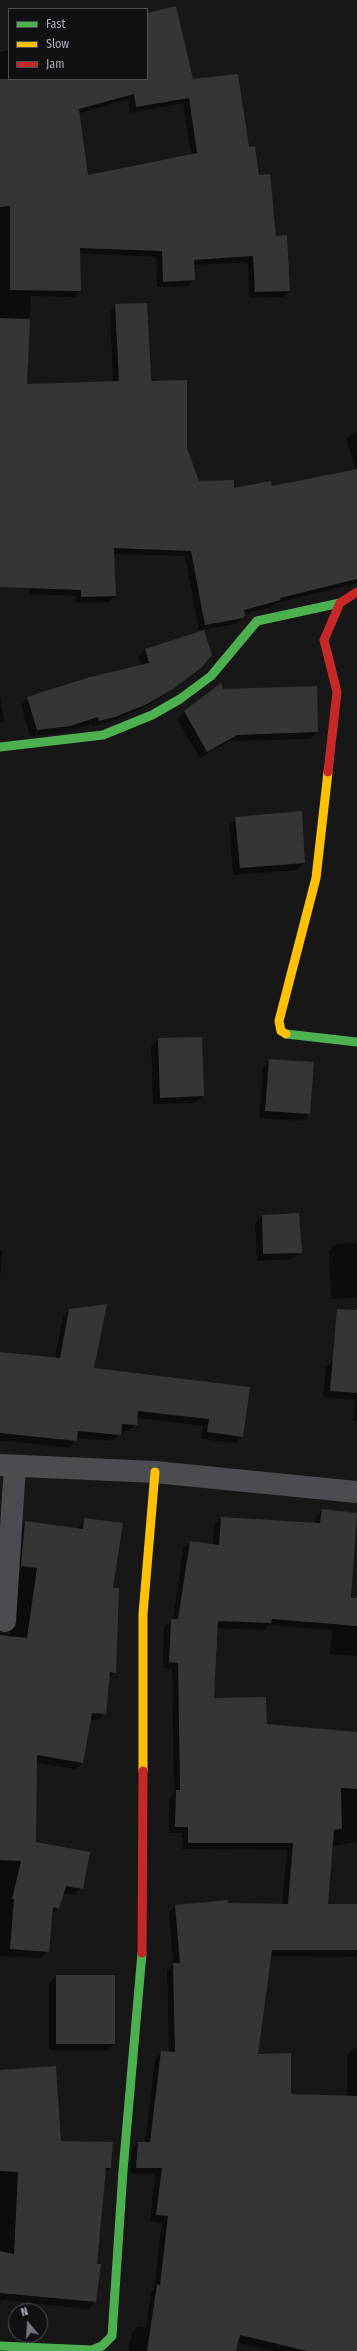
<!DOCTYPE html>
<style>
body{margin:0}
#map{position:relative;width:357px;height:2351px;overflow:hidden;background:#171717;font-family:"Fira Sans Condensed",sans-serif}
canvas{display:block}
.legend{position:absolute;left:8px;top:8px;width:140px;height:72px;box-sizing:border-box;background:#111113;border:1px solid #4d4f55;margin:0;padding:5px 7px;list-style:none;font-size:12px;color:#a8adb8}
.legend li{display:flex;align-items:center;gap:8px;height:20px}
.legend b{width:20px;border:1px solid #4d4f55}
.north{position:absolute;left:8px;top:2303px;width:40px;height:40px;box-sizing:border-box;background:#111113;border:1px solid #4d4f55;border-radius:50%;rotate:342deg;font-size:11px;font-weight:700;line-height:16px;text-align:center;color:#a8adb8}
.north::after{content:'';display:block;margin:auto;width:14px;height:18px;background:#757880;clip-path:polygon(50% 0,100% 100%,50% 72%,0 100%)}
</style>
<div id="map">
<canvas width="357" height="2351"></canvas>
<ul class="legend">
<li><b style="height:5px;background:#4caf50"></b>Fast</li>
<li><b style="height:5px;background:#ffc107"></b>Slow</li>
<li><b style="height:5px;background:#c62828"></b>Jam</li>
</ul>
<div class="north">N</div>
</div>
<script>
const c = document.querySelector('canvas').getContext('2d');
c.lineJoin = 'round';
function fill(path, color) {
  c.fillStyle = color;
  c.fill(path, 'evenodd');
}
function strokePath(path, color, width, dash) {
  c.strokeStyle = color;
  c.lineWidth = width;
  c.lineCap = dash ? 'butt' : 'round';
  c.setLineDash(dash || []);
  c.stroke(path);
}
fill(new Path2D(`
 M147,15L193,82L248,148L258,176L289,291L283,297L249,298L248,262L193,265L194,280L188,286L157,287L156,257L79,253L80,291L74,297L31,296L26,385L113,382L110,312L116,305L186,449L198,482L233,489L271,487L356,470L346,439L357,431V583L276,603L273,606L244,614L236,624L199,630L185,556L113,554L115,596L109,602L76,603L75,596L29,594L30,564L0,566V52L9,50V79H147ZM128,99L130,113L183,103L191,155L88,176L79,113Z
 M203,631L202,666L165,695L139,710L107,723L92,727V724L62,733L30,736L21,705L28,698L141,666L138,657L145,650Z
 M223,690L317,732L310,739L229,741L200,758L177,719L185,712Z
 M0,694L4,720L0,724Z
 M236,818L304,863L297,870L233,875L229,825Z
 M158,1039L203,1096L196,1103L153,1104L151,1047Z
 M270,1060L309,1114L302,1121L259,1118L263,1068Z
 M262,1216L301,1252L293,1259L257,1261L255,1223Z
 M357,1243V1298L331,1299L329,1251L336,1244Z
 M0,1250H2L0,1285Z
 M70,1310L93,1369L249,1388L242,1436L235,1443L201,1439L203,1426L137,1418L136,1424L129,1431H120V1434L113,1441L76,1438L69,1448L7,1441L0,1442V1353L55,1358L63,1317Z
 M333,1360L357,1362V1421H353L355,1400L323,1397L326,1367Z
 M322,1510L357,1514L350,1599H357V1656L330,1654L332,1630L268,1625L264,1630L216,1628L213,1699L266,1725L357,1733V1842L332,1846L327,1905H357V1957L270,1956L257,2055L290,2095L347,2097V2055L354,2048H357V2351H273L237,2343L235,2351H128L132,2333L138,2326L146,2328L151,2292L154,2289L162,2223L150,2221L155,2174H130L132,2149L139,2143H145L155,2059L162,2052L169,2053L167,1971L173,1965L169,1913L175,1906L282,1905L287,1850L182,1849V1833H169V1798L174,1794L172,1669L163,1668L164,1627L173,1620L183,1549L190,1542L213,1545L214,1525L221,1518L315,1524V1517Z
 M84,1519L112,1589L115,1672L108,1679L105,1714L98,1720H89L82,1762L75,1769L36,1763L35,1843L82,1888L75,1895L63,1893L58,1908L51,1915L48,1951L41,1958L0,1956V1633L9,1634L11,1630L17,1529L24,1522L77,1529Z
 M56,1976L114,2044L107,2051L49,2050V1984Z
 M0,2071L60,2142L110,2168L105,2173L96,2265L95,2302L88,2309L1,2300L0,2310Z`), '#0007');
fill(new Path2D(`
 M176,6L193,79L238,74L249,147L255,146L259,175L270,174L276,236L287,235L290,291L255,292L253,256L194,260L195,280L163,282L162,251L80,248L81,291L10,290V206L0,207V79H147V13ZM134,94L136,107L189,98L197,153L88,175L79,109Z
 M147,303L151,377L152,381L187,380V448L199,481L234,480V488L271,481L272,486L357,469V579L280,598L281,600L244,610L245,615L243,618L205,625L191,551L114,548L116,596L81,597V590L0,587V318L30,319L27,384L119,381L115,304Z
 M204,630L212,655L202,667L173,689L147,704L115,717L99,721L98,717L70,726L37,730L27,697L90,677L149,663L145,649Z
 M221,683L223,689L317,686L318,732L237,735L207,752L184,711Z
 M302,811L305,863L240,868L235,817Z
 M202,1037L204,1096L160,1098L158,1038Z
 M269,1059L314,1062L310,1114L265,1111Z
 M299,1213L302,1253L263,1254L262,1215Z
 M107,1304L94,1368L250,1387L243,1437L207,1432L209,1419L138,1411L137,1425L122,1424L121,1435L78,1431L77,1441L0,1433V1352L60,1358L69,1309Z
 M337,1309L357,1310V1393L330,1391Z
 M322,1509L357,1513L351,1598H357V1626L272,1619L271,1623L218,1621L214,1698L266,1697L267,1724L357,1732V1789L341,1788L342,1829L334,1830L328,1904H357V1950H272L258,2054L291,2053V2094L357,2096V2351H307L240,2335L236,2351H147L157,2285H160L168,2216L156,2215L162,2168H136L138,2142H150L161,2051L175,2052L173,1963H180L175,1905L228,1900V1903L288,1904L293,1843H188V1827H175L176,1790H180L178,1663L169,1662L171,1619H178L190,1541L219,1545L221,1517L320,1523Z
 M84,1518L123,1523L113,1588H119L116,1673L110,1672L106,1714L92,1713L83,1763L37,1755L36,1842L90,1852L83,1889L66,1886L59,1909L53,1907L49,1952L10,1949L14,1899H12L21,1861L0,1860V1635L27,1638L37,1568L21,1566L25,1521L83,1529Z
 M56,1975H115V2044H56Z
 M56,2066L61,2141L113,2142L111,2168H106L97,2264H101L96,2302L0,2293V2251L14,2254L18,2172L0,2171V2070Z`), '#353536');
strokePath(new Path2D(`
 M0,1465L155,1472L357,1492
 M5,1621L15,1466`), '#4b4c50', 22);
strokePath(new Path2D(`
 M0,747L103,735L152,715L180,699L211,676L257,621L340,603
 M286,1034L357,1042
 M0,2346L92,2350L102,2346L112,2336L123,2171L142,1953`), '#4caf50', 9);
strokePath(new Path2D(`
 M286,1034L281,1031L279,1021L316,878L328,772
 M143,1771V1614L155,1472`), '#ffc107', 9);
strokePath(new Path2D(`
 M328,772L337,692L324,640L340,603L357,592
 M142,1953L143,1771`), '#c62828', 9);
</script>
